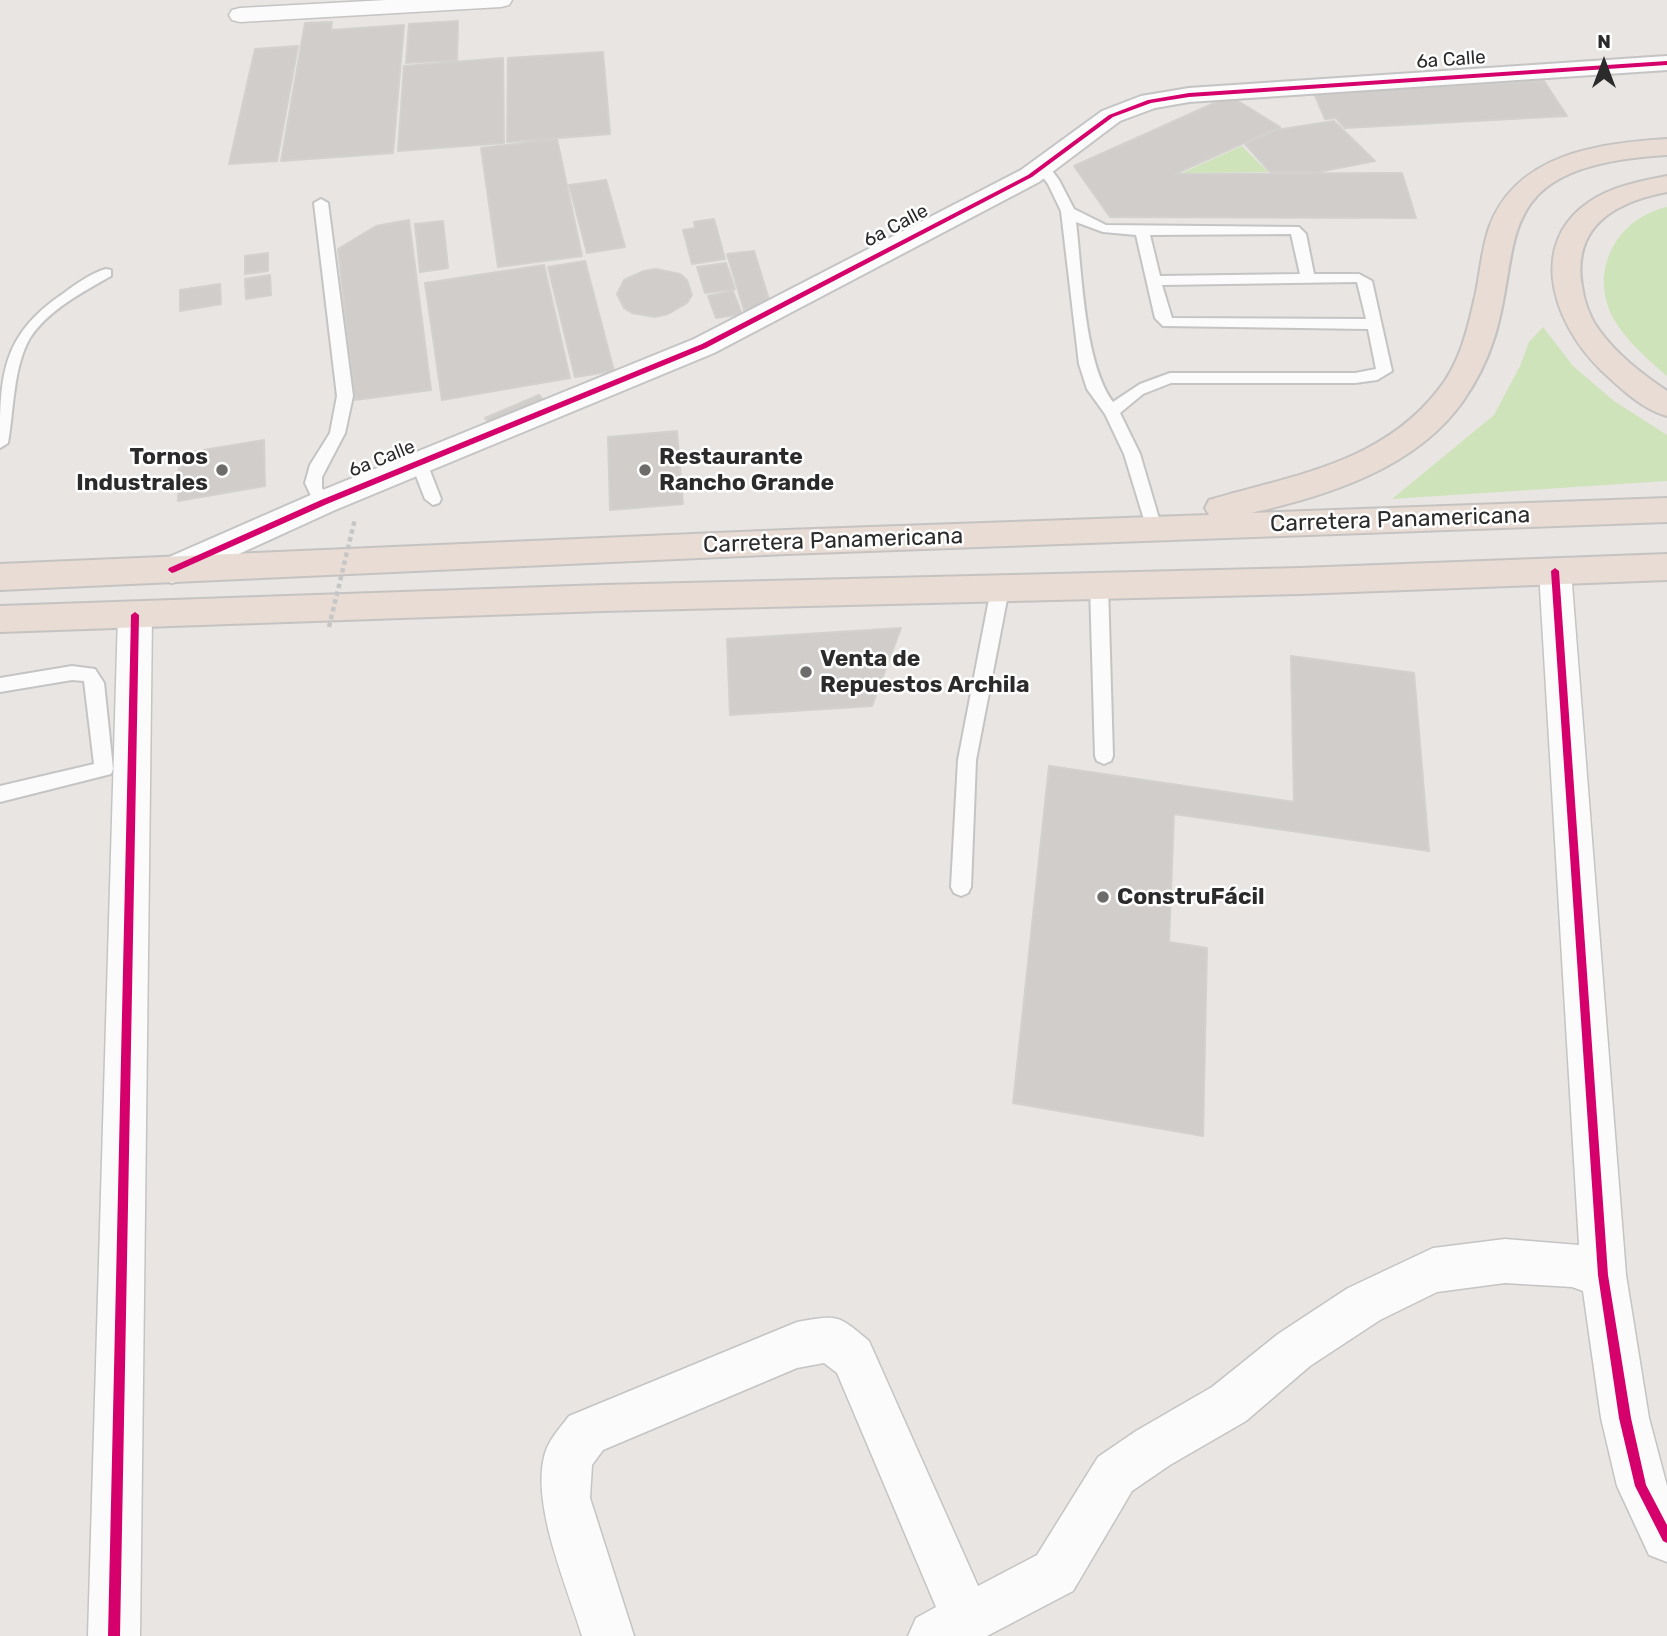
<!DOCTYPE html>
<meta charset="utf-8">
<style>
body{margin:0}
#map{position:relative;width:1667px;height:1636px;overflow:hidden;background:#e8e5e2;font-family:Rubik,sans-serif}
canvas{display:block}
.north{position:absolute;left:1569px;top:28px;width:70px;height:70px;-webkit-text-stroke:5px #fff;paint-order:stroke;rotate:0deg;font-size:19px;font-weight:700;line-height:28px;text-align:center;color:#2b2b2b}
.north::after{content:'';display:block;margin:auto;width:24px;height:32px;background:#2b2b2b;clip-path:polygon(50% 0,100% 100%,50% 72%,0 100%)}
</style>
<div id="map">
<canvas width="1667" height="1636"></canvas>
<div class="north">N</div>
</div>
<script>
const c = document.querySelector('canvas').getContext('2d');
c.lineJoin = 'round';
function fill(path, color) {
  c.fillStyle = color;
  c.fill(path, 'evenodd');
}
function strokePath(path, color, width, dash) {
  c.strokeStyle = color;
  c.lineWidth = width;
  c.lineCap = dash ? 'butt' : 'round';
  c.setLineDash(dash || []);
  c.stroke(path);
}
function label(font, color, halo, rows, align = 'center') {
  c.font = font + ' Rubik,sans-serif';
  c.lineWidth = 5;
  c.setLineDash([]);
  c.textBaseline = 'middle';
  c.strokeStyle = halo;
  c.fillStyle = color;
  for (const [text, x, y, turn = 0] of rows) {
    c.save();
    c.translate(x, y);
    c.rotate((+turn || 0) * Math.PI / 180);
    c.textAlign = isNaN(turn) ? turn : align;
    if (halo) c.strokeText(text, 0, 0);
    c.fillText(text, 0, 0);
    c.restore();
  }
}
fill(new Path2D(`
 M1242,146L1268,172L1182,173Z
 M1667,207V376C1647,359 1616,332 1608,306C1593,261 1622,217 1667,207Z
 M1543,327L1573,366L1614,401L1667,435V481L1392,499L1494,415L1520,366L1529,342Z`), '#cfe3bb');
const building = new Path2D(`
 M458,21L457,60L406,63L409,24Z
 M332,22L331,30L404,25L393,153L281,161L305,23Z
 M298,46L277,161L229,164L255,49Z
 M603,52L610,134L507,142L508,58Z
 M503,58L504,143L398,151L404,66Z
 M1544,81L1567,116L1345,128L1336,118L1325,119L1314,93Z
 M1230,96L1280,127L1175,174L1402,173L1416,218L1110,217L1074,166Z
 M1334,121L1375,161L1318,172H1270L1245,144L1276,130Z
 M557,139L582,256L498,267L481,148Z
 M606,180L625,247L587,253L569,185Z
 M714,219L725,259L692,264L683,230L695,228L694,222Z
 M409,220L431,390L355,400L338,249L376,226Z
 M443,221L448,268L420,272L415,224Z
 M754,251L771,306L744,310L727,254Z
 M268,253V271L245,274V256Z
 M585,261L614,371L575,377L548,267Z
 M726,263L735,289L705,293L697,267Z
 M544,265L570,378L442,400L425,283Z
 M656,269L680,274L687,280L692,295L687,303L668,314L655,317L632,313L624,308L617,294L624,280L644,271Z
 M270,275L271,295L246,299L245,279Z
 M220,284L221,304L180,311V290Z
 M733,291L742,314L716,318L708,296Z
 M539,395L546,403L492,426L485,418Z
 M677,431L683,504L610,510L608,437Z
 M264,440L265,486L178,501L179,454Z
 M901,628L872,706L730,715L727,639Z
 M1291,656L1414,673L1429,851L1174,814L1169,942L1207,948L1203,1136L1013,1103L1049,766L1294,802Z`);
fill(building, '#d0cdcb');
strokePath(building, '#d3d1ce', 2);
const lane = new Path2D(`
 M1042,163L1047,164L1059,180L1074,209L1106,225L1299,227L1306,234L1314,274H1359L1372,281L1392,371L1377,380L1355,383H1171L1143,394L1120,413L1140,454L1160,522L1152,528L1146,526L1124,454L1105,414L1087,389L1079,364L1061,211L1048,184L1035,167ZM1076,222L1103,232L1136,235L1155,318L1163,326L1368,329L1376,369L1355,373H1170L1140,384L1113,402C1084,363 1082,272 1076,222ZM1291,234L1300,274L1160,276L1150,235ZM1357,282L1366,319L1172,318L1162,285Z
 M321,199L328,203L353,396L345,433L322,477V488L332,502L324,508L313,500L305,483L310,465L330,433L337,396L314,203Z
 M106,269L111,270V276C83,292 48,310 30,338C13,367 14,410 8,443L0,448C0,377 0,336 64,293C76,284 91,273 106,269Z
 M419,457L427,463L441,499L439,503L433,505L425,499L411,463Z
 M1099,580L1105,581L1108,586L1113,756L1111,761L1104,764L1097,761L1095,756L1090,586L1093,581Z
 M1000,583L1006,584L1009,589L976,760L971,887L968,893L961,896L954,893L951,887L958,760L991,589L994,584Z
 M72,666L95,669L104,683L113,769L111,774L0,802V786L94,764L84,681L72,680L0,692V678Z`);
const street = new Path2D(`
 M386,0H512L509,5L501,7L240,22L232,20L229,15L232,10L240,8Z
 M1555,559L1566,563L1571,571L1626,1275L1649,1418L1667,1486V1562L1649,1555L1617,1486L1601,1418L1583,1291L1572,1287L1505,1283L1437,1292L1380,1320L1310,1366L1246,1421L1170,1465L1132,1491L1073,1591L987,1636H908L916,1618L936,1607L837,1373L824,1363L797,1368L603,1450L592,1465L590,1498L634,1636H582C567,1586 532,1507 544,1457C547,1442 559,1429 569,1416L797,1322C838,1315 837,1314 869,1341L978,1586L1037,1555L1098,1457L1136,1431L1212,1387L1278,1334L1348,1288L1433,1248L1505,1239L1579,1245L1539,571L1544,563Z
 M135,602L147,606L152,615L140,1636H88L118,615L123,606Z`);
const secondary = new Path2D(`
 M1667,56V70L1189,102L1155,108L1120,121L1039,182L714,353L335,510L184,579L172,583L160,579L155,570L160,561L313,494L694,339L1021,170L1102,111L1141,96L1189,88Z`);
const highway = new Path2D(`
 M1667,139V155C1447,168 1551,278 1463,401C1416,468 1327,496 1251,513L1667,498V522L786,554L0,590V564L786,530L1209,515L1205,508L1209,500C1293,475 1381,464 1439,389C1459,364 1467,332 1474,301C1480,277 1481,251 1489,228C1515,154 1599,143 1667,139Z
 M1667,176V192C1615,202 1572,226 1582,286C1584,301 1590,318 1599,330C1617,355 1642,374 1667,391V416C1642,409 1620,388 1602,371C1549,320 1523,232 1605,193C1625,184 1646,180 1667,176Z
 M1667,554V580L1300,594L603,611L0,632V606L603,585L1300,568Z`);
strokePath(lane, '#c4c4c4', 4);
strokePath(street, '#c4c4c4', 3);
strokePath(secondary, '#c4c4c4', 4);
strokePath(highway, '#c5c3c2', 4);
fill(lane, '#fcfbfb');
fill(street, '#fcfbfb');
fill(secondary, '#fcfbfb');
fill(highway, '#e8dcd4');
strokePath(new Path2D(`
 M329,627L355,519`), '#c6c6c6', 4.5, [4.5, 3.5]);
fill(new Path2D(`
 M1667,61V65L1189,97L1151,103L1113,117L1032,177L706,348L327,504L175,572L172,573L168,570L169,568L321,500L702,344L1028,175L1109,115L1148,100L1189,93Z
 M1555,568L1559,571L1608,1275L1631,1418L1646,1485L1667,1525V1543L1663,1541L1635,1486L1619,1418L1598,1275L1551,571Z
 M135,612L139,615L120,1636H108L131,615Z`), '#d6006c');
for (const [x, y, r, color] of [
 [222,470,7,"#6d6c6b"],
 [645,470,7,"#6d6c6b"],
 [806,672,7,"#6d6c6b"],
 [1103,897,7,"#6d6c6b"]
]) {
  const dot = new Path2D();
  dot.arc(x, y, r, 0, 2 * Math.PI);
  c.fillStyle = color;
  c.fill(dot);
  strokePath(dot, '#fff', 2.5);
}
label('19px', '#2b2b2b', '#fff', [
 ["6a Calle",1451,60,-4],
 ["6a Calle",896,226,-28],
 ["6a Calle",382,459,-22]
]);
label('bold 23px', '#2b2b2b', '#fff', [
 ["Tornos",208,457,"right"],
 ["Industrales",208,483,"right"],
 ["Restaurante",659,457],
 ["Rancho Grande",659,483],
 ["Venta de",820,659],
 ["Repuestos Archila",820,685],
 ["ConstruFácil",1117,897]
], 'left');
label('23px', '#2b2b2b', '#fff', [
 ["Carretera Panamericana",1400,520,-2],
 ["Carretera Panamericana",833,541,-2]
]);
</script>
